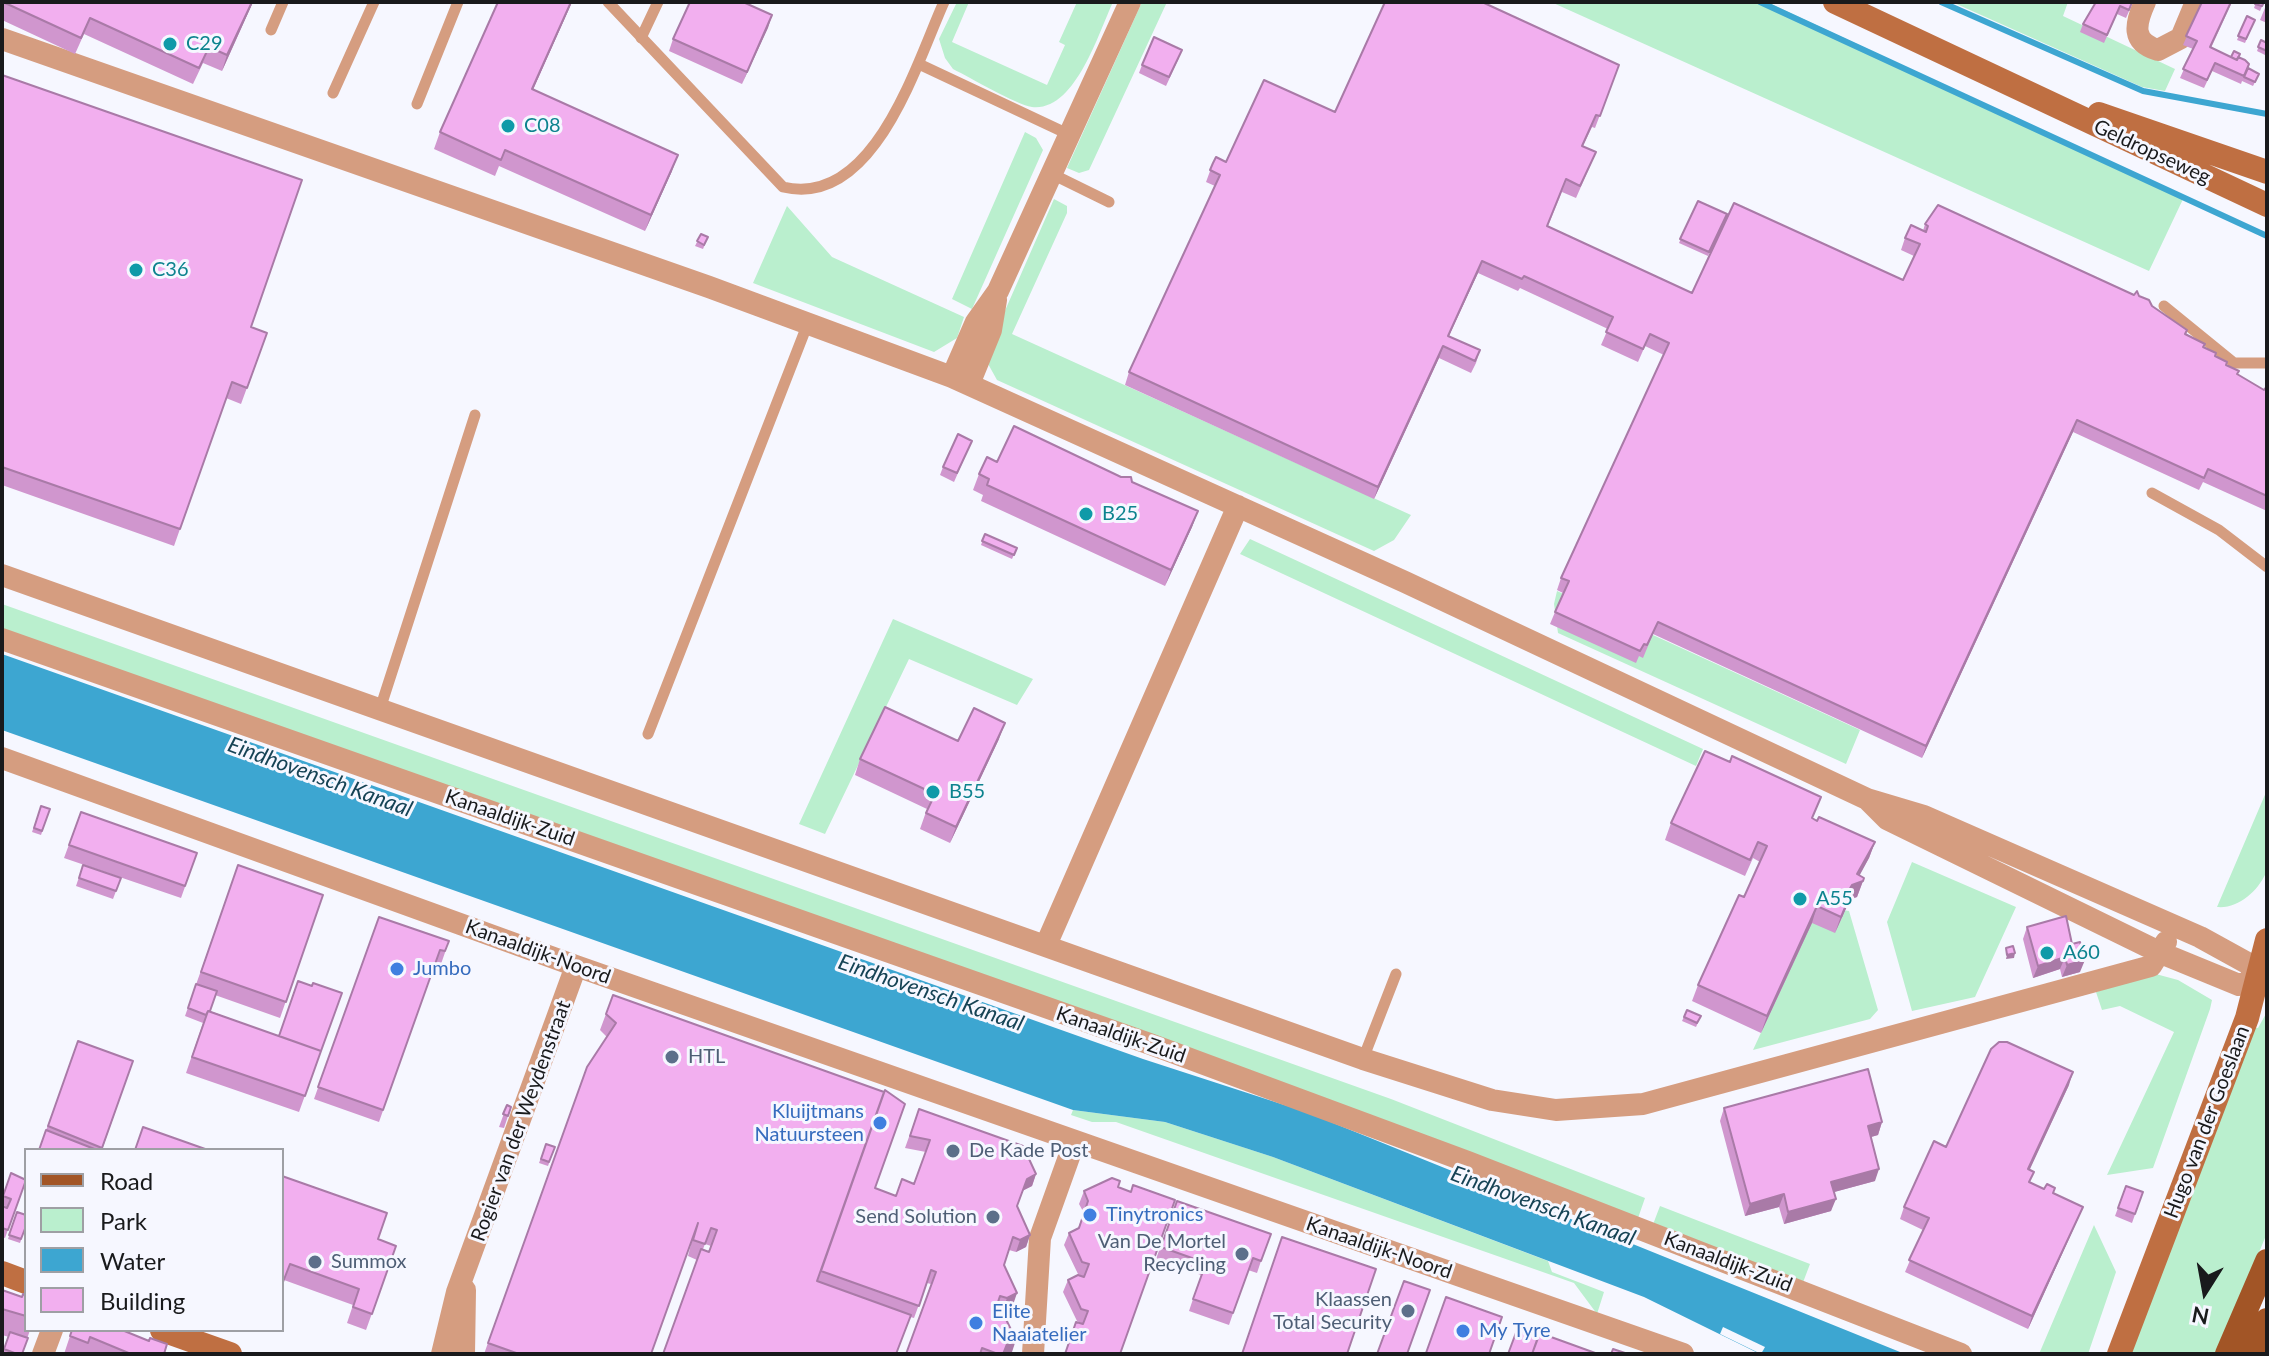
<!DOCTYPE html>
<style>
body{margin:0}
#map{position:relative;width:2269px;height:1356px;overflow:hidden;background:#f6f7ff;font-family:Lato,sans-serif}
canvas{display:block}
.frame{position:absolute;inset:0;border:4px solid #191a1c;pointer-events:none}
.legend{position:absolute;left:24px;top:1148px;width:260px;height:184px;box-sizing:border-box;background:#f6f7ff;border:2px solid #9e9fa4;margin:0;padding:10px 14px;list-style:none;font-size:24px;color:#191a1c}
.legend li{display:flex;align-items:center;gap:16px;height:40px}
.legend b{width:40px;border:2px solid #9e9fa4}
.north{position:absolute;left:2165px;top:1252px;width:80px;height:80px;-webkit-text-stroke:6px #f6f7ff;paint-order:stroke;rotate:191deg;font-size:22px;font-weight:700;line-height:32px;text-align:center;color:#191a1c}
.north::after{content:'';display:block;margin:auto;width:28px;height:36px;background:#191a1c;clip-path:polygon(50% 0,100% 100%,50% 72%,0 100%)}
</style>
<div id="map">
<canvas width="2269" height="1356"></canvas>
<div class="frame"></div>
<ul class="legend">
<li><b style="height:10px;background:#a25526"></b>Road</li>
<li><b style="height:22px;background:#baefce"></b>Park</li>
<li><b style="height:22px;background:#3da6d1"></b>Water</li>
<li><b style="height:22px;background:#f2afef"></b>Building</li>
</ul>
<div class="north">N</div>
</div>
<script>
const c = document.querySelector('canvas').getContext('2d');
c.lineJoin = 'round';
function fill(path, color) {
  c.fillStyle = color;
  c.fill(path, 'evenodd');
}
function strokePath(path, color, width, dash) {
  c.strokeStyle = color;
  c.lineWidth = width;
  c.lineCap = dash ? 'butt' : 'round';
  c.setLineDash(dash || []);
  c.stroke(path);
}
function label(font, color, halo, rows, align = 'center') {
  c.font = font + ' Lato,sans-serif';
  c.lineWidth = 6;
  c.setLineDash([]);
  c.textBaseline = 'middle';
  c.strokeStyle = halo;
  c.fillStyle = color;
  for (const [text, x, y, turn = 0] of rows) {
    c.save();
    c.translate(x, y);
    c.rotate((+turn || 0) * Math.PI / 180);
    c.textAlign = isNaN(turn) ? turn : align;
    if (halo) c.strokeText(text, 0, 0);
    c.fillText(text, 0, 0);
    c.restore();
  }
}
fill(new Path2D(`
 M957,2H969L952,42L1047,85L1065,45L1059,42L1077,2H1113C1098,34 1075,112 1032,107C1015,104 971,78 953,69L945,58L939,39Z
 M1142,2H1167L1089,170L1079,173L1067,168Z
 M1551,2H1767L2184,197L2149,271Z
 M1952,2H2068L2063,16L2175,69L2165,91L2142,87Z
 M1025,132L1036,138L1043,150L972,309L952,299Z
 M1054,199L1067,206V213L1012,334L1411,515L1394,540L1374,551L997,380L987,362L993,338Z
 M787,206L832,257L964,317L957,338L934,352L753,283Z
 M1250,539L1703,749L1696,766L1240,554Z
 M1557,591L1860,730L1846,764L1558,633L1554,604Z
 M2,604L1391,1099L1645,1198L1637,1221L2,631Z
 M893,619L1033,679L1017,705L909,659L825,834L799,824Z
 M2267,790C2267,809 2269,858 2266,873C2257,892 2238,909 2217,907Z
 M1912,862L2016,907L1975,997L1912,1011L1887,922Z
 M1843,910L1849,911L1878,1010L1870,1019L1753,1050L1812,922Z
 M2152,973L2178,980L2212,1000L2210,1009L2153,1168L2107,1175L2174,1032L2120,1006L2102,1010L2096,992Z
 M2267,1012V1233L2217,1354H2130L2252,1027L2258,1028Z
 M1073,1110L1165,1122L1273,1157L1548,1261L1552,1272L1604,1292L1597,1314L1574,1283L1116,1122H1092L1071,1115Z
 M1660,1206L1810,1264L1802,1285L1652,1227Z
 M2094,1225L2116,1272L2088,1354H2039Z`), '#baefce');
fill(new Path2D(`
 M2,654L1143,1059L1306,1112L1905,1354H1760L1644,1297L1273,1157L1165,1122L1073,1110L2,730Z`), '#3da6d1');
fill(new Path2D(`
 M1723,1327L1765,1347L1761,1354L1720,1334Z`), '#f6f7ff');
strokePath(new Path2D(`
 M1760,2L2267,236
 M1941,2L2143,91L2267,114`), '#3da6d1', 6);
strokePath(new Path2D(`
 M608,2L783,187C874,209 916,64 944,2
 M271,30L283,2
 M641,38L658,2
 M921,65L1070,135
 M333,93L374,2
 M417,104L458,2
 M1052,174L1109,202
 M2164,306L2234,363H2267
 M2152,493L2219,530L2267,567
 M380,709L475,415
 M648,734L808,323
 M1363,1059L1396,974`), '#d59d80', 11);
strokePath(new Path2D(`
 M2145,2C2135,24 2131,42 2158,50L2181,38L2196,2
 M2,39L709,287L952,377L1405,582L1867,799L1924,816L2200,937L2249,964L2256,979L2239,985L2161,953L1887,819L1867,799
 M952,377L976,322L998,291L1130,2
 M969,384L991,330L996,300
 M2,575L1363,1059L1492,1100L1556,1110L1643,1104L2151,966L2166,942
 M2,639L1150,1044L1468,1162L1961,1354
 M2,758L576,966L1683,1354
 M1046,945L1238,506
 M43,1354L52,1330
 M442,1354L457,1292L576,966
 M464,1354L465,1290
 M1033,1354L1040,1238L1074,1143`), '#d59d80', 22);
strokePath(new Path2D(`
 M1835,2L2267,205
 M2099,114L2267,172
 M2,1273L26,1282
 M162,1330L230,1354
 M2119,1354L2247,1018L2267,940`), '#bf6f42', 24);
strokePath(new Path2D(`
 M2227,1354L2267,1261
 M2252,1354L2267,1320`), '#a25526', 24);
fill(new Path2D(`
 M2,2H253L222,71L203,63L193,84L84,34L75,54L2,20Z
 M498,2H572L533,90L672,171L645,231L499,166L495,176L434,149L440,132Z
 M2096,2H2133L2126,18L2117,14L2104,43L2080,32L2083,24Z
 M2202,2H2232L2211,48L2231,57H2239L2248,68L2259,74L2253,86L2242,81L2241,84L2212,71L2204,88L2180,78L2193,49L2183,45Z
 M2256,2H2264L2260,11L2254,8Z
 M2267,3V23L2260,20Z
 M772,15L742,84L669,51L673,39Z
 M2247,16L2255,20L2245,43L2237,40Z
 M2261,40L2267,43V56L2257,51Z
 M1179,58L1166,86L1139,73L1142,65Z
 M1619,65L1595,128L1592,127L1583,146L1596,152L1591,164L1576,198L1562,192L1548,226L1692,293L1903,280L1914,256L1901,250L1905,238L1923,231L1925,224L2139,296L2237,374L2264,390L2267,386V511L2203,482L2199,490L2073,432L1922,758L1653,634L1643,658L1639,656L1636,663L1550,624L1563,593L1557,590L1561,578L1664,355L1645,346L1638,362L1601,345L1608,329L1520,288L1518,291L1478,273L1449,336L1480,350L1476,363L1471,373L1439,358L1374,499L1125,385L1129,372L1215,186L1206,182L1213,163L1226,162L1335,112Z
 M2,75L251,327L267,333L241,404L226,398L174,546L2,485Z
 M1698,201L1727,214L1708,256L1679,243Z
 M701,234L708,237L703,249L695,246Z
 M972,441L954,482L940,475L943,467Z
 M997,462L1121,477L1198,511L1192,527L1165,586L981,501L983,495L973,490L979,474Z
 M985,534L1017,548L1012,559L981,545Z
 M999,739L950,843L920,829L927,809L855,775L860,759L958,741Z
 M41,806L50,809L41,835L32,832Z
 M81,812L197,853L181,898L64,858Z
 M1813,819L1875,842L1869,858L1859,875L1864,878L1857,897L1850,900L1835,933L1812,923L1761,1033L1692,1001L1698,985L1744,897L1760,862L1753,858L1745,876L1665,840L1671,823Z
 M83,865L121,878L113,899L76,886Z
 M238,865L323,895L280,1018L215,995L210,1011L278,1036L312,986L342,993L299,1112L186,1073L203,1023L185,1016Z
 M379,917L449,941L441,964L435,962L379,1122L314,1099Z
 M2027,927L2072,944L2080,972L2062,977L2060,969L2033,978L2023,939Z
 M613,995L875,1188L896,1196L914,1184L926,1152L905,1148L919,1109L1036,1174L1032,1186L1022,1191L1017,1206L1030,1235L1026,1247L1016,1252L1009,1250L1004,1265L1013,1305L1003,1310L996,1308L1012,1352L1008,1354H906L931,1284L927,1283L914,1318L697,1260L688,1256L692,1240L651,1354H484L587,1067L607,1037L600,1030ZM705,1244L711,1246L709,1252L703,1249Z
 M1687,1010L1701,1016L1696,1027L1682,1021Z
 M78,1041L133,1061L102,1150H39Z
 M2069,1085L2029,1170L2030,1183L2083,1207L2028,1329L1905,1272L1923,1230L1900,1219L1904,1207L1946,1147Z
 M507,1105L511,1107L504,1128L499,1127Z
 M1724,1108L1882,1122L1878,1135L1871,1137L1875,1181L1834,1192L1831,1211L1784,1224L1779,1207L1745,1216L1720,1121Z
 M546,1144L555,1147L548,1166L539,1163Z
 M11,1173L26,1180L5,1238L2,1237V1206L8,1207L2,1205V1197Z
 M282,1176L378,1239L396,1246L366,1330L347,1323L353,1305L284,1280L282,1286Z
 M2126,1186L2143,1192L2132,1223L2115,1216Z
 M1118,1187L1131,1192L1083,1324L1077,1321L1063,1292L1068,1280L1084,1277L1078,1274L1064,1245L1069,1233L1078,1228L1084,1213L1079,1204L1084,1191Z
 M1177,1201L1261,1261L1257,1273L1248,1270L1229,1325L1189,1311L1201,1275L1156,1259Z
 M17,1212L26,1226L20,1243L8,1239Z
 M2,1290L22,1297L26,1295V1330H30L22,1354H2L9,1337L2,1335Z
 M72,1330L164,1354H64Z`), '#d096ce');
fill(new Path2D(`
 M252,2H253L222,71L227,55Z
 M571,2H572L526,105L532,89Z
 M772,15L768,28L742,84L747,72Z
 M678,155L672,171L645,231L651,215Z
 M1482,261L1478,273L1443,348L1448,336Z
 M1443,346L1439,358L1374,499L1378,487Z
 M2077,420L2073,432L1922,758L1926,746Z
 M1198,511L1192,527L1165,586L1171,570Z
 M1005,723L999,739L950,843L956,827Z
 M1875,842L1869,858L1855,884L1863,881L1857,897L1850,899L1835,933L1852,885Z
 M1817,906L1812,923L1761,1033L1767,1016Z
 M2015,953L2014,958L2006,959L2007,955Z
 M2065,957L2060,969L2033,978L2038,966Z
 M2085,960L2080,972L2062,977L2067,965Z
 M2073,1072L2069,1085L2024,1182L2028,1169Z
 M1882,1122L1878,1135L1864,1139L1868,1126Z
 M1879,1169L1875,1181L1827,1194L1831,1182Z
 M1036,1174L1032,1186L1022,1191L1027,1179Z
 M1784,1194L1779,1207L1745,1216L1750,1204Z
 M1836,1199L1831,1211L1784,1224L1788,1212Z
 M2083,1207L2078,1219L2028,1329L2032,1316Z
 M1030,1235L1026,1247L1016,1252L1020,1240Z
 M1017,1293L1013,1305L1003,1310L1007,1298Z
 M1016,1340L1012,1352L1003,1354L1007,1344Z`), '#a97aa7');
const building = new Path2D(`
 M3,2H252L227,55L209,47L199,68L90,18L81,38Z
 M498,2H571L532,89L678,155L651,215L505,150L501,160L440,132Z
 M690,2H743L772,15L747,72L673,39Z
 M1385,2H1482L1619,65L1600,116L1596,115L1582,146L1596,152L1580,186L1566,179L1547,226L1692,293L1734,203L1903,280L1920,244L1905,238L1911,225L1926,232L1928,226L1925,224L1938,205L2134,295L2137,291L2139,296L2149,300L2152,306L2187,330L2185,334L2205,344L2203,347L2216,353L2215,356L2227,362L2226,365L2239,371L2237,374L2264,390L2267,386V496L2208,469L2204,478L2077,420L1926,746L1658,622L1647,645L1644,644L1640,651L1555,612L1569,581L1561,578L1669,343L1650,334L1643,349L1606,332L1613,317L1524,276L1522,279L1482,261L1448,336L1480,350L1475,361L1443,346L1378,487L1129,372L1220,175L1210,170L1213,163L1216,157L1226,162L1264,80L1335,112Z
 M2096,2H2132L2129,10L2120,6L2107,35L2083,24Z
 M2202,2H2231L2210,47L2237,60L2238,57L2245,60L2249,64L2244,76L2215,63L2207,80L2183,69L2197,41L2186,36Z
 M2256,2H2264L2262,6L2255,4Z
 M2247,16L2255,20L2246,39L2238,36Z
 M1154,37L1182,50L1169,77L1142,65Z
 M2261,40L2267,43V51L2258,47Z
 M2234,51L2240,54L2237,60L2231,57Z
 M2248,68L2259,74L2255,82L2244,77Z
 M2,75L302,180L251,327L267,333L247,388L232,382L180,529L2,467Z
 M1698,201L1727,214L1709,252L1680,239Z
 M701,234L708,237L704,245L697,241Z
 M1014,426L1121,477H1131L1132,482L1198,511L1171,570L987,485L989,479L979,474L987,457L997,462Z
 M958,434L972,441L957,473L943,467Z
 M985,534L1017,548L1014,555L982,541Z
 M885,707L958,741L974,708L1005,723L956,827L926,813L935,794L860,759Z
 M1705,751L1730,762L1732,756L1821,797L1812,818L1817,821L1819,817L1875,842L1857,874L1864,878L1863,881L1852,885L1849,890L1852,891L1841,917L1817,906L1767,1016L1698,985L1739,895L1744,897L1767,846L1758,842L1750,860L1671,823Z
 M41,806L50,809L42,831L34,828Z
 M81,812L197,853L185,886L69,845Z
 M83,865L121,878L116,891L79,878Z
 M238,865L323,895L286,1002L201,972Z
 M2066,916L2072,944L2080,942L2085,960L2067,965L2065,957L2038,966L2027,927Z
 M379,917L449,941L445,951L440,950L383,1110L318,1087Z
 M2013,946L2015,953L2007,955L2006,948Z
 M298,981L312,986L313,983L342,993L321,1051L279,1036Z
 M196,984L217,991L210,1011H208L206,1015L188,1008Z
 M613,995L884,1092L817,1281L911,1315L896,1354H663L701,1249L709,1252L717,1230L711,1228L705,1244L693,1240L698,1223L651,1354H519L488,1343L587,1067L616,1023L606,1014Z
 M1687,1010L1701,1016L1697,1023L1684,1017Z
 M208,1011L321,1051L305,1096L192,1057Z
 M78,1041L133,1061L102,1148L48,1126Z
 M1999,1042H2007L2073,1072L2028,1169L2034,1172L2029,1182L2044,1189L2047,1184L2055,1188L2053,1193L2083,1207L2032,1316L1909,1260L1929,1218L1904,1207L1934,1141L1946,1147L1991,1049Z
 M1868,1069L1882,1122L1868,1126L1879,1169L1831,1182L1836,1199L1788,1212L1784,1194L1750,1204L1724,1108Z
 M885,1090L905,1104L875,1188L896,1196L902,1179L914,1184L930,1140L910,1136L919,1109L1023,1146L1036,1174L1027,1179L1017,1206L1030,1235L1020,1240L1013,1237L1004,1265L1017,1293L1007,1298L1000,1296L996,1308L1002,1311L1016,1340L1007,1344L1003,1354H998L982,1348L980,1354H906L936,1272L931,1270L919,1306L821,1271Z
 M507,1105L511,1107L508,1116L503,1114Z
 M143,1127L208,1150H135Z
 M46,1130L97,1150H39Z
 M546,1144L555,1147L549,1162L541,1159Z
 M11,1173L26,1180L8,1230L2,1228V1206L7,1208L11,1199L3,1196Z
 M282,1176L387,1213L378,1239L396,1246L372,1314L353,1307L359,1289L290,1264L283,1282H282Z
 M1112,1178L1120,1181L1118,1187L1131,1192L1133,1185L1175,1200L1120,1354H1065L1076,1322L1083,1324L1088,1311L1081,1309L1068,1280L1078,1275L1084,1277L1089,1264L1082,1262L1069,1233L1079,1228L1088,1201L1084,1191Z
 M2126,1186L2143,1192L2135,1214L2118,1208Z
 M1177,1201L1271,1234L1261,1261L1253,1258L1233,1313L1193,1299L1206,1263L1161,1247Z
 M17,1212L26,1215V1226L21,1239L9,1235Z
 M1282,1237L1376,1269L1347,1354H1242Z
 M1404,1281L1430,1290L1407,1354H1377Z
 M2,1290L22,1297L23,1294L26,1295V1316L2,1309Z
 M1446,1297L1502,1317L1489,1354L1426,1353Z
 M72,1330H122L149,1341L150,1338L167,1344L164,1354H131L90,1337L88,1343L70,1336Z
 M1517,1330L1538,1337L1532,1354H1508Z
 M10,1332L28,1338L22,1354H17L4,1349Z
 M1540,1333L1598,1354H1532Z
 M1613,1349L1628,1354H1611Z`);
fill(building, '#f2afef');
strokePath(building, '#a97aa7', 2);
for (const [x, y, r, color] of [
 [170,44,8,"#0f9aa8"],
 [508,126,8,"#0f9aa8"],
 [136,270,8,"#0f9aa8"],
 [1086,514,8,"#0f9aa8"],
 [933,792,8,"#0f9aa8"],
 [1800,899,8,"#0f9aa8"],
 [2047,953,8,"#0f9aa8"],
 [397,969,8,"#3f7fe0"],
 [672,1057,8,"#5c6f8a"],
 [880,1123,8,"#3f7fe0"],
 [953,1151,8,"#5c6f8a"],
 [1090,1215,8,"#3f7fe0"],
 [993,1217,8,"#5c6f8a"],
 [1242,1254,8,"#5c6f8a"],
 [315,1262,8,"#5c6f8a"],
 [1408,1311,8,"#5c6f8a"],
 [976,1323,8,"#3f7fe0"],
 [1463,1331,8,"#3f7fe0"]
]) {
  const dot = new Path2D();
  dot.arc(x, y, r, 0, 2 * Math.PI);
  c.fillStyle = color;
  c.fill(dot);
  strokePath(dot, '#f6f7ff', 3);
}
label('20px', '#0d838f', '#f6f7ff', [
 ["C29",186,44],
 ["C08",524,126],
 ["C36",152,270],
 ["B25",1102,514],
 ["B55",949,792],
 ["A55",1816,899],
 ["A60",2063,953]
], 'left');
label('20px', '#191a1c', '#f6f7ff', [
 ["Geldropseweg",2152,152,25],
 ["Kanaaldijk-Zuid",510,818,19],
 ["Kanaaldijk-Noord",538,952,20],
 ["Kanaaldijk-Zuid",1121,1035,19],
 ["Rogier van der Weydenstraat",521,1121,-70],
 ["Hugo van der Goeslaan",2207,1122,-69],
 ["Kanaaldijk-Noord",1379,1248,19],
 ["Kanaaldijk-Zuid",1728,1262,21]
]);
label('20px', '#366cbe', '#f6f7ff', [
 ["Jumbo",413,969],
 ["Kluijtmans",864,1112,"right"],
 ["Natuursteen",864,1135,"right"],
 ["Tinytronics",1106,1215],
 ["Elite",992,1312],
 ["Naaiatelier",992,1335],
 ["My Tyre",1479,1331]
], 'left');
label('20px', '#4e5e75', '#f6f7ff', [
 ["HTL",688,1057],
 ["De Kade Post",969,1151],
 ["Send Solution",977,1217,"right"],
 ["Van De Mortel",1226,1242,"right"],
 ["Recycling",1226,1265,"right"],
 ["Summox",331,1262],
 ["Klaassen",1392,1300,"right"],
 ["Total Security",1392,1323,"right"]
], 'left');
label('italic 22px', '#164355', '#f6f7ff', [
 ["Eindhovensch Kanaal",320,777,20],
 ["Eindhovensch Kanaal",931,993,19],
 ["Eindhovensch Kanaal",1543,1206,20]
]);
</script>
